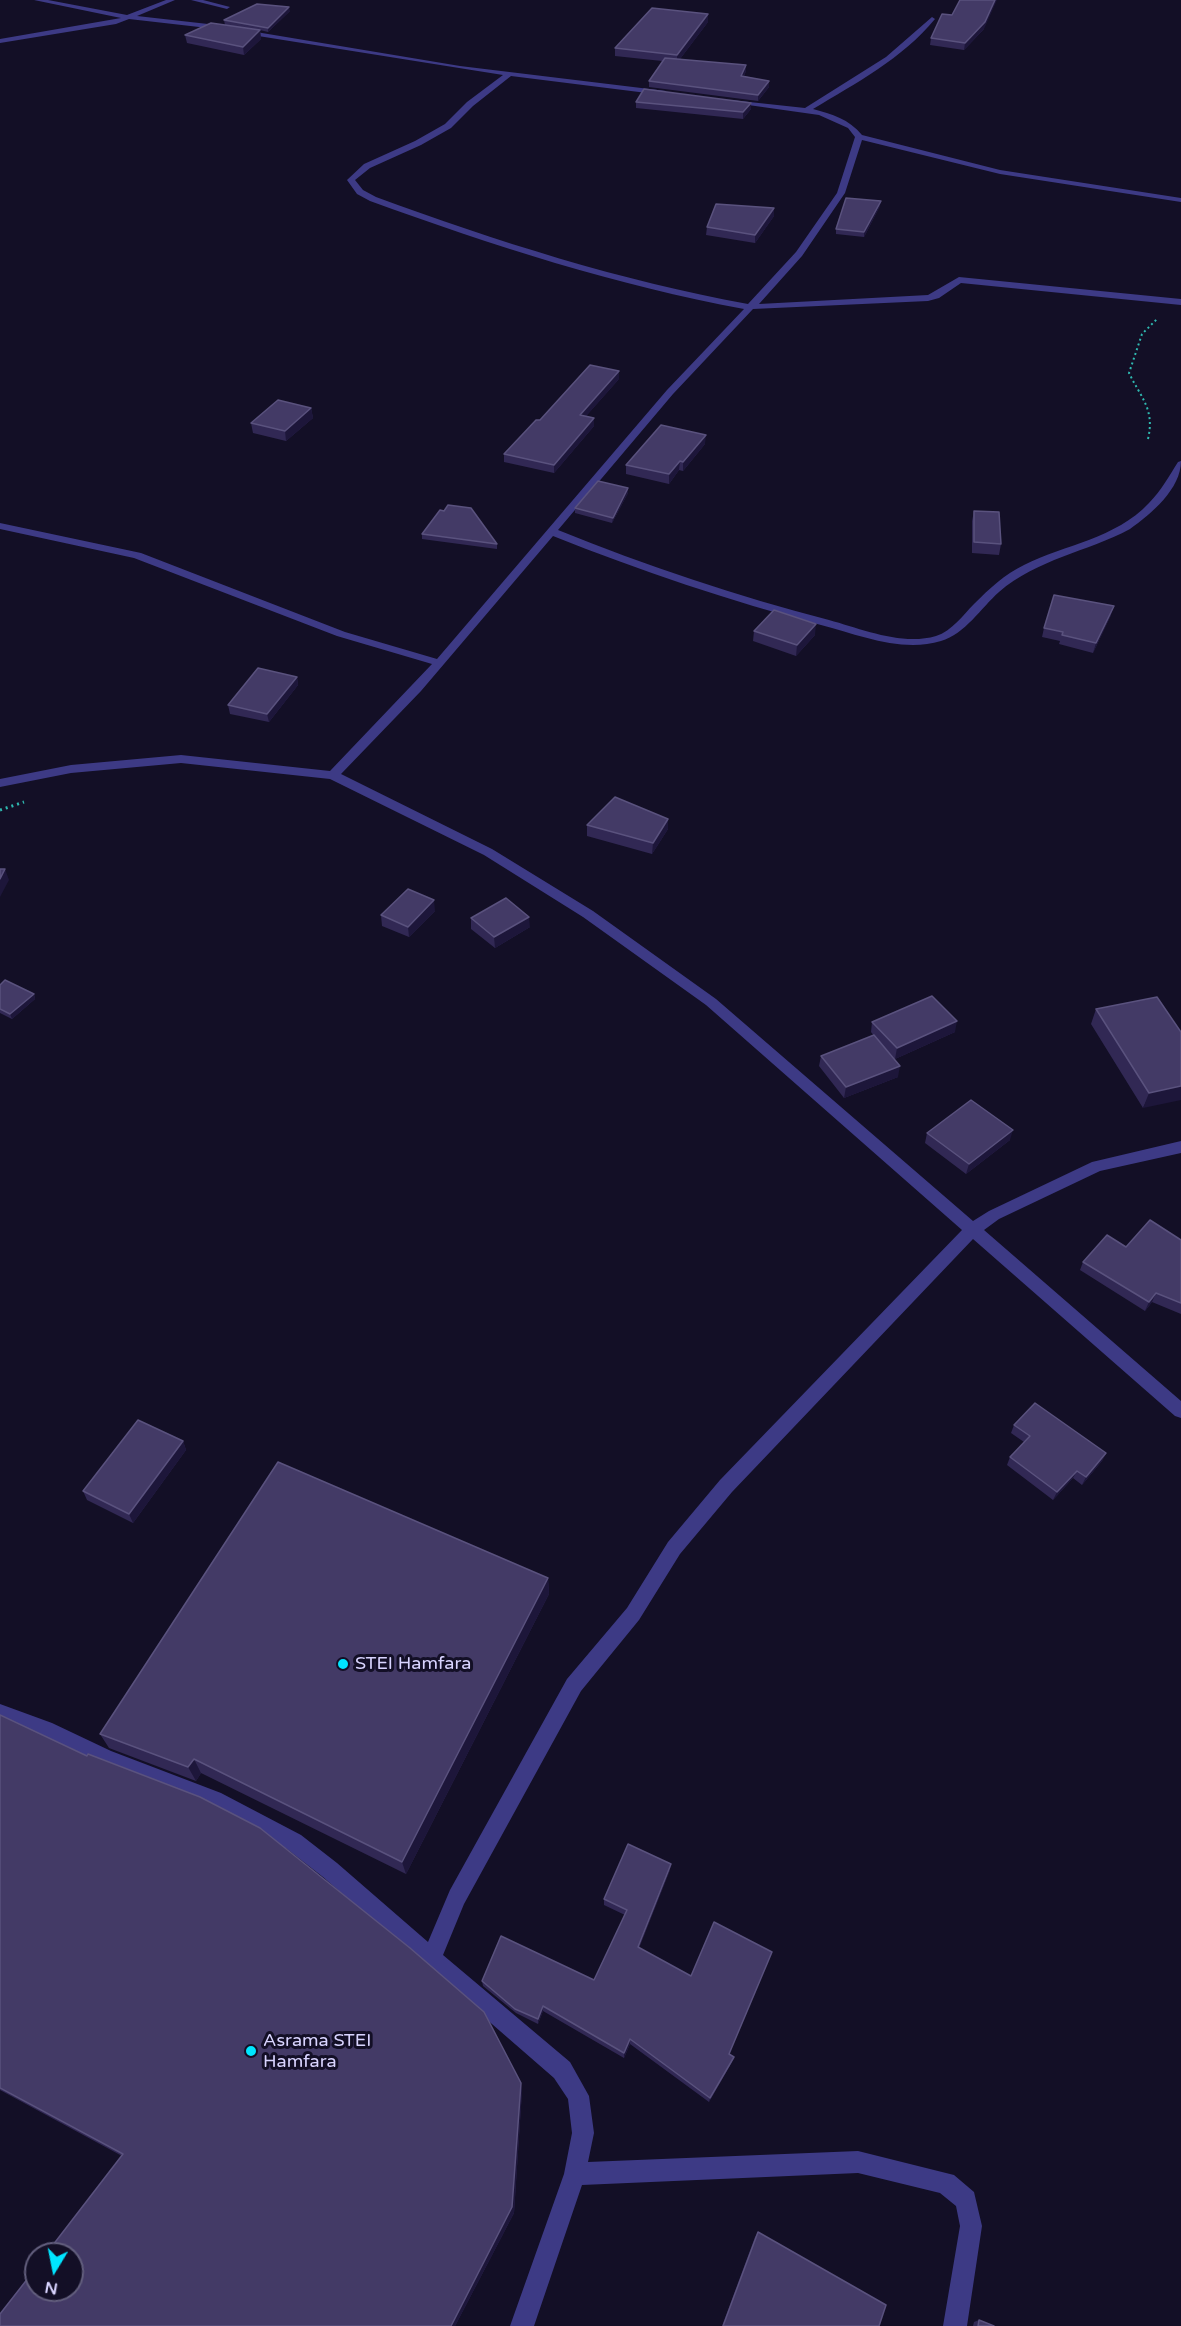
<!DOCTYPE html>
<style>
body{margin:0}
#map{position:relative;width:1181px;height:2326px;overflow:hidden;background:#130f26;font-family:"Varela Round",sans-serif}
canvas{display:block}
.north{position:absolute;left:24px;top:2242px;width:60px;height:60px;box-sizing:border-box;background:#130f26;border:2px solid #625e7d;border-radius:50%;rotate:190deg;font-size:16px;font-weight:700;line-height:24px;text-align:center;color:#d9d4ff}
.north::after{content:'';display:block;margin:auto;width:21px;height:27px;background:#00e5ff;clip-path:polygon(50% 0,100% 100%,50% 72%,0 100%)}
</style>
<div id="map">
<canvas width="1181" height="2326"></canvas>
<div class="north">N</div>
</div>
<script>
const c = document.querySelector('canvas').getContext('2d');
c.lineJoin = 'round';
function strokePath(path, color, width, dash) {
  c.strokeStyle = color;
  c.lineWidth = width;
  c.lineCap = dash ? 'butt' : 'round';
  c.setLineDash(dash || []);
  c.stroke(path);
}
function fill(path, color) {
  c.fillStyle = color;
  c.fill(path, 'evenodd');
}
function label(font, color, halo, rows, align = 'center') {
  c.font = font + ' "Varela Round",sans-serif';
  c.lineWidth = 6;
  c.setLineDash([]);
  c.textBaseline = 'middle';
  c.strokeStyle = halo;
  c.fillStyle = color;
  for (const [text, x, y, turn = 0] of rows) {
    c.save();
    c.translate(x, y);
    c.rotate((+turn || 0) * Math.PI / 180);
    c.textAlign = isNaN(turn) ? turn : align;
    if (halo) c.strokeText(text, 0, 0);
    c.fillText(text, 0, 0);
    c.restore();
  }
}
strokePath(new Path2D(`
 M1148,439C1155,409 1141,398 1129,373L1142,334L1157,319`), '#2fb8b0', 2, [2, 3]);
strokePath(new Path2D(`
 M0,810L24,802`), '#2fb8b0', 3, [2, 4]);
fill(new Path2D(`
 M34,0H48L127,15L166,0H175L137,16L208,24L460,66L666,91L663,95L511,76L473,106L451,128L421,145L370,168L355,180L363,190L376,197C496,241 621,281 748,304L796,252L837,193L855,137L848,128L819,115L727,102L731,100L805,108L886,57L932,17L935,19C902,59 856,83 813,109C832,114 849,119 862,135L1000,170L1181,198V202L1000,174L862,140L845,193L802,256L759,304L928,295L959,277L1181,299V305L961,283L939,298L928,301L753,309L673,394L558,530C647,566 737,596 829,620C862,629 902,646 936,636C952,631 963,615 974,604C989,589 1005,574 1024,565C1066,544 1115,539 1149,503C1161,491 1169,476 1178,462L1181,461C1181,489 1151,514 1130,529C1087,552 1037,559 999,592C981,608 965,634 941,641C902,653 859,635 821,625C730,601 641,571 553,536L421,691L341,774L492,849L593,911L716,999L973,1221L989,1211L1092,1162L1181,1141V1153L1100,1171L999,1219L984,1230L1181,1401V1418L1175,1416L973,1239L732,1492L680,1554L639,1620L581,1691L464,1904L443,1955L570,2062L589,2096L594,2133L588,2162L858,2151L954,2175L974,2192L982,2226L967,2326H943L960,2226L956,2206L940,2193L858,2173L582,2185L534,2326H510L564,2174L572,2133L568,2099L554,2078L323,1877L287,1849L208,1808L107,1769L41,1738L0,1722V1704L52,1723L111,1751L221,1793L301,1835L337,1863L428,1942L450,1890L567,1679L627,1608L668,1542L720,1480L962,1230L706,1005L583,917L484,855L330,779L181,763L71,773L0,787V779L71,765L181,755L330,771L432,664L337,636L134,558L0,529V523L141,553L345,632L437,659L667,390L744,309C618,286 491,245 370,201L357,194L347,180L364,164L415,141L445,124L467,102L503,75L208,28L129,19L116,24L0,43V39L121,18Z
 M191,0H203L230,7L227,9Z`), '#3d3a85');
fill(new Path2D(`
 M290,11L268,32L260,30L261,39L244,55L187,43L185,35L225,25L224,20Z
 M708,22L680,59L746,71L744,76L769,81V87L758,101L649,87V81L662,61L615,56V48Z
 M984,29L964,50L930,45L931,38Z
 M636,102L751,103V109L743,119L636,108Z
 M880,206L864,237L836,234V229Z
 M774,208V216L755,243L706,235L707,227Z
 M619,379L586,416L594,418V426L554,473L504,462V454L540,420Z
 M311,408L313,418L286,441L253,433L251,423Z
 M705,444L683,471L679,470L669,484L626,474V465Z
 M628,488V493L612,523L575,513V508Z
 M444,511L497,544V549L422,539V534Z
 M974,511L1001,544L999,555L972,553V521Z
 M1111,615L1093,653L1059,644L1060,641L1042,637L1044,628Z
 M754,631L815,635L796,656L753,641Z
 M297,677L298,685L269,722L230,714L228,705Z
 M668,819V829L652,854L587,836V825Z
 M435,911L409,937L382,926L381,915Z
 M471,918L530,927L495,948L471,929Z
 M0,985L34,994L35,999L12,1019L0,1013Z
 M1096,1009L1181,1032L1143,1108L1091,1024Z
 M872,1022L955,1032L895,1059L884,1047L898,1077L844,1098L819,1066L821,1056L874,1036L871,1032Z
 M927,1133L1010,1140L966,1174L925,1143Z
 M1181,1240V1314L1152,1302L1145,1311L1080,1270L1083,1262L1126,1247Z
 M1014,1425L1106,1453L1102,1461L1082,1485L1073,1478L1053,1500L1007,1465L1010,1457L1024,1442L1011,1433Z
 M183,1441L186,1450L133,1523L87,1500L83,1491Z
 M548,1578L549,1594L406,1874L201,1773L196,1781L109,1748L100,1734Z
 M0,1715L522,2091L514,2213L455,2326H0L122,2156L0,2090Z
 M670,1870L639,1948L691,1976L772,1952L729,2054L732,2062L709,2102L630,2044L624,2058L543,2011L538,2024L516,2013L483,1986L482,1981L594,1980L625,1915L604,1905V1899Z
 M758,2232L879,2326H722L755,2237Z
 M979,2320L994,2326H973L974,2322Z`), '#312854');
fill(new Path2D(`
 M995,0H997L984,29L964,50L965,43Z
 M289,7L290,11L268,32V28Z
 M708,14V22L677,63V55Z
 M260,30L261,39L244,55L243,47Z
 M746,65V71L741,82V76Z
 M769,81V87L758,101V95Z
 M751,103V109L743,119V112Z
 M881,201L880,206L864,237V232Z
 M774,208V216L755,243V235Z
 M619,371V379L580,423V415Z
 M311,408L313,418L286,441L285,431Z
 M594,418V426L554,473V465Z
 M706,435L705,444L683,471V462Z
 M680,461L679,470L669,484V474Z
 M628,488V493L612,523L613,518Z
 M1114,606L1111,615L1093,653L1096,643Z
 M816,624L815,635L796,656L797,645Z
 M297,677L298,685L269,722L267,714Z
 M668,819V829L652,854L653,843Z
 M5,869L9,880L0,897V879Z
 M434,900L435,911L409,937L408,927Z
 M529,917L530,927L495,948L494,937Z
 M34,994L35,999L12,1019L10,1014Z
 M957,1021L955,1032L895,1059L897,1048Z
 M900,1066L898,1077L844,1098L846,1087Z
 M1181,1086V1100L1143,1108L1149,1093Z
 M1013,1130L1010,1140L966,1174L969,1164Z
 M1156,1293L1152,1302L1145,1311L1149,1302Z
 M183,1441L186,1450L133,1523L129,1514Z
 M1106,1453L1102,1461L1082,1485L1086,1477Z
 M1077,1471L1073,1478L1053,1500L1057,1492Z
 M548,1578L549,1594L406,1874L402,1862Z
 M194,1759L201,1773L196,1781L188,1767Z
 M671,1864L670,1870L637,1952L638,1947Z
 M543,2006V2011L538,2024V2019Z
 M630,2039V2044L624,2058V2053Z
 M734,2057L732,2062L709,2102L710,2098Z
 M521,2083L522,2091L514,2213L455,2326H451Z`), '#1d163a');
const building = new Path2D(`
 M960,0H995L985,22L965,43L931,38L942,14L952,15Z
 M257,4L289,7L268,28L224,20Z
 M652,8L708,14L677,55L615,48Z
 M211,23L260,30L243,47L185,35Z
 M665,58L746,65L741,76L769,81L758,95L649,81Z
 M644,89L751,103L743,112L636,102Z
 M846,198L881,201L864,232L836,229Z
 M716,204L774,208L755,235L707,227Z
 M590,365L619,371L580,415L594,418L554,465L504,454L536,420H540Z
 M278,400L311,408L285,431L251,423Z
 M661,425L706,435L683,462L680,461L669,474L626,465Z
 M598,481L628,488L613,518L575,508Z
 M448,505L471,508L497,544L422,534L440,510L444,511Z
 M974,511L999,512L1001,544L974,542Z
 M1054,595L1114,606L1096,643L1062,635L1063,632L1044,628Z
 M774,610L816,624L797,645L754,631Z
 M258,668L297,677L267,714L228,705Z
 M615,797L668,819L653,843L587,825Z
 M0,869H5L0,879Z
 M408,889L434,900L408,927L381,915Z
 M506,898L529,917L494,937L471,918Z
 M5,980L34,994L10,1014L0,1009V985Z
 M932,996L957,1021L897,1048L872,1022Z
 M1157,997L1181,1032V1086L1149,1093L1096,1009Z
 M874,1035L900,1066L846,1087L821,1056Z
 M971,1100L1013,1130L969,1164L927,1133Z
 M1150,1220L1181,1240V1303L1156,1293L1149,1302L1083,1262L1107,1235L1126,1247Z
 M1035,1403L1106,1453L1086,1477L1077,1471L1057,1492L1010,1457L1030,1436L1014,1425Z
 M138,1420L183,1441L129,1514L83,1491Z
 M278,1462L548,1578L402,1862L194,1759L188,1767L100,1734Z
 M0,1715L87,1756L88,1754L200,1797L260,1828L410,1948L484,2012L521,2083L512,2207L451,2326H0V2314L36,2268V2290H72V2254H46L123,2154L0,2088Z
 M628,1844L671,1864L638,1947L691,1976L714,1922L772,1952L729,2054L734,2057L710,2098L630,2039L624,2053L543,2006L538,2019L515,2009L482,1981L501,1936L594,1980L627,1910L604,1899Z
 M758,2232L886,2305L879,2326H723Z
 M979,2320L994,2326H978Z`);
fill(building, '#433a66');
strokePath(building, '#5a527e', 1.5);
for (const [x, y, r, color] of [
 [343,1664,6,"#00e5ff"],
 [251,2051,6,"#00e5ff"]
]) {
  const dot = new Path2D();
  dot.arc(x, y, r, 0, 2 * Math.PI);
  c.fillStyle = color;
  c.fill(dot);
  strokePath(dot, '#130f26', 2);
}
label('18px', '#d9d4ff', '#130f26', [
 ["STEI Hamfara",355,1664],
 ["Asrama STEI",263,2041],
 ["Hamfara",263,2062]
], 'left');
</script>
